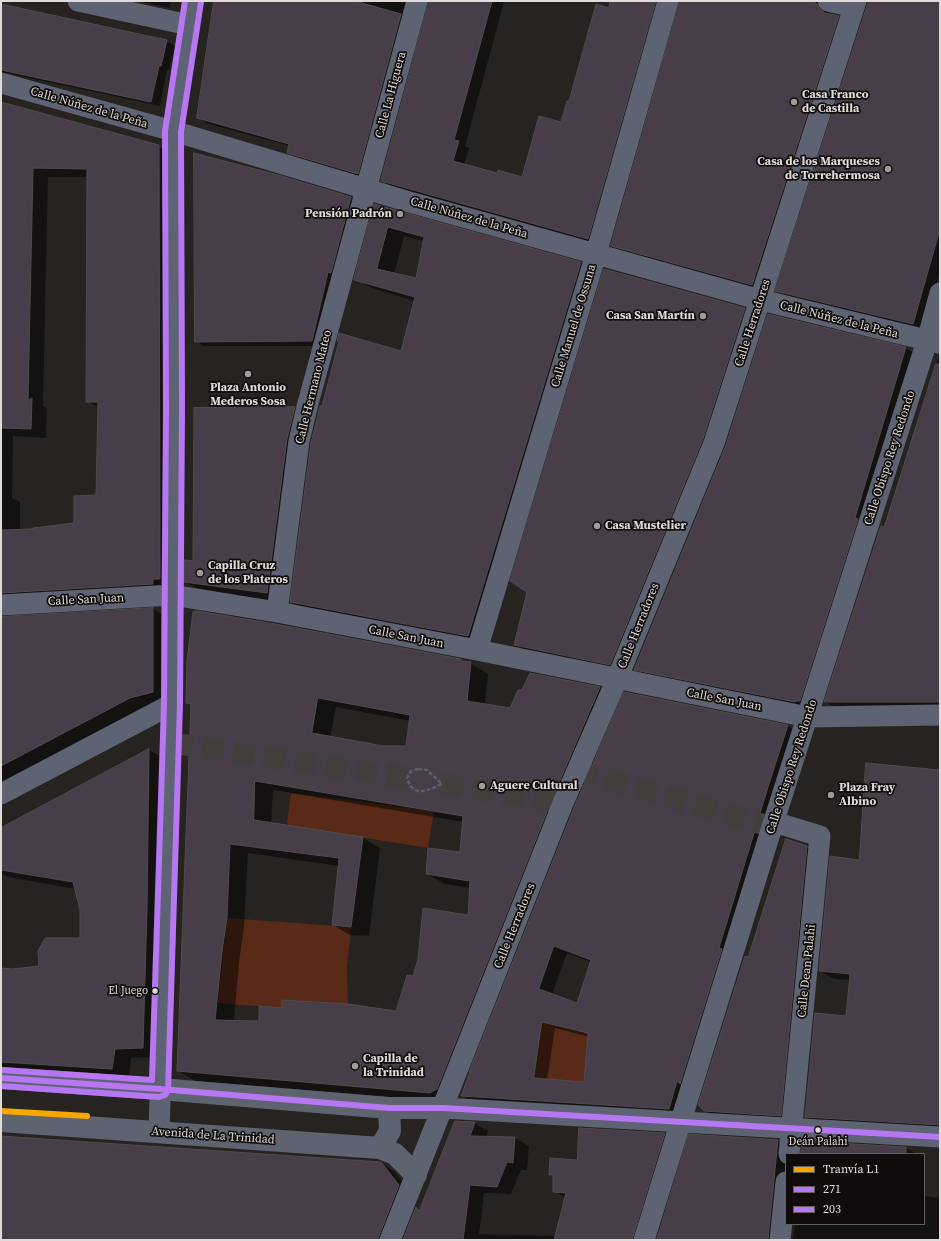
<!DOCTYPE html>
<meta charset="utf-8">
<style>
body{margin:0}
#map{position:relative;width:941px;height:1241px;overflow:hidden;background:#272321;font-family:"Source Serif 4",serif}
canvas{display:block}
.frame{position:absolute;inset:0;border:2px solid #e0dbd9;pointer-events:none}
.legend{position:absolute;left:785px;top:1153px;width:140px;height:72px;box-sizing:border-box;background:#0f0c0b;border:1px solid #635f5d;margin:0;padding:5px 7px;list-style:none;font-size:12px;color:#e0dbd9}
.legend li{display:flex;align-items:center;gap:8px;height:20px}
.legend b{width:20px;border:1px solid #635f5d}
</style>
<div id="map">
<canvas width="941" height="1241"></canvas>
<div class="frame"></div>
<ul class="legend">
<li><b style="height:5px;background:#f7a600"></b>Tranvía L1</li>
<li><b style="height:5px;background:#b776f2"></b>271</li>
<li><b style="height:5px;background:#b776f2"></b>203</li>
</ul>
</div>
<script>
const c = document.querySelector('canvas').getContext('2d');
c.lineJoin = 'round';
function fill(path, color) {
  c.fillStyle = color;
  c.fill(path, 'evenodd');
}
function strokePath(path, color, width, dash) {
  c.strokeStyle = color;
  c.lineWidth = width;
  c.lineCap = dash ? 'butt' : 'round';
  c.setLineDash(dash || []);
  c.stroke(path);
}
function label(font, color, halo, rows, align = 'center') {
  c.font = font + ' "Source Serif 4",serif';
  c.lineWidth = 3.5;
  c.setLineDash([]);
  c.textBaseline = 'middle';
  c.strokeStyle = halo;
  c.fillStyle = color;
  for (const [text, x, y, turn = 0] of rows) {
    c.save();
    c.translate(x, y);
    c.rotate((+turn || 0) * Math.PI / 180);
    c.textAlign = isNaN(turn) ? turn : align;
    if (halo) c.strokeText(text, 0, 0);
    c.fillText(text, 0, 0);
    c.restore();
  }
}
fill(new Path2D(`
 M291,793L434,811L428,848L290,826L287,823Z
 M227,918L351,927L347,968L348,1004L283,1000L282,1008L218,1003Z
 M542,1022L588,1033L587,1053L595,1083L534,1078Z`), '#582a17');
fill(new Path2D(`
 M137,1H171L170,8Z
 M215,1H418L369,179L299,158L288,152L290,146L209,124L198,118Z
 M430,1H502L504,2L465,146L469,148L464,165L498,174L523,178L562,123L569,102L610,9L611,1H669L599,245L393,187L382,180Z
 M681,1H829L827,11L829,15L838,17L849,23L763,291L623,251L612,245Z
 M869,1H940V273L924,330L787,297L777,291Z
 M1,12L166,41L175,46L169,70H167L160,106L1,72Z
 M1,103L158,146L174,155L175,588L4,615L5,618L153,609L168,618V701L1,783ZM48,177H88L87,401L99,408L97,496L75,524L20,531V502L12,498L13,436L46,438L47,408L43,406Z
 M262,172L351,198L359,203L321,346H204L196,341Z
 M375,205L581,263L597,273L485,645L308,611L291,602L323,407L340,342L338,341L402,352L415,301L372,288L355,279ZM404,236L424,241L417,280L394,274Z
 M744,309L753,314L619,669L525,650L516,645Z
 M769,315L906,348L918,355L812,708L647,676L635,669L726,448Z
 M939,357H940V710H839L826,702L884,528Z
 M294,408L311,417L284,602L202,591L185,582L194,562Z
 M275,625L461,660L470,663L488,674L485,705L511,709L522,691L530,674L600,688L617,698L448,1102L195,1081L178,1071L192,706L187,703ZM336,707L410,721L406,747H384L330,738ZM273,790L464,822L461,854L427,874L445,884L471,888L469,916L414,977L397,1012L283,1009L260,1022L234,1021L239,962L244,927L248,853L339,866L333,925L350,935L369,936L380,848L363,838L271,824Z
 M788,726L800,733L681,1116L475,1103L462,1096L575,808ZM567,953L591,962L578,1005L552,995ZM555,1028L589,1037L585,1083L547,1080Z
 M149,750L166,759L159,1057L131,1058L129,1078L1,1070V969L13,970L40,967L81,939V909L76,889L8,877L1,873V829Z
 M940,771V1132L820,1125L806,1117L847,1017L850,980L834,979L820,971L860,861Z
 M806,847L818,854L792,1122L717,1118L705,1110L748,958Z
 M474,1123L488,1131L486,1138H515L529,1146L527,1170H521L511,1194L484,1193L479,1234L556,1236L566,1198L554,1191V1177L550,1174L578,1161L664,1134L678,1142L648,1240H404L416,1209L420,1210Z
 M690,1135L778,1141L792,1149L786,1154V1207L783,1240H658Z
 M1,1137L381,1163L395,1172L412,1194L394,1240H1Z
 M906,1148L916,1154H802Z
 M924,1196L940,1198V1240H793L795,1224H924Z`), '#0007');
const building = new Path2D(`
 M214,1H355L401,14L358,174L287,153L289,144L197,118Z
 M429,1H492L454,140L459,141L453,161L497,173L498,170L522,177L539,116L561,122L567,101H569L596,4L609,8L610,1H656L588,239L381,181Z
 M680,1H808L816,3L820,9L825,13L839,16L752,285L611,246Z
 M869,1H940V229L913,324L775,291Z
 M1,4L167,40L161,66H159L151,102L1,70Z
 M1,102L159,145L160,579H153V584L1,593V530L32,529L33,528L74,523V496L96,495L98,402H86L87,169L33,168L28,400L32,398L31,429L1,428Z
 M194,153L278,175L351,197L331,273L328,272L312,341L195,342Z
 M374,204L581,262L468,636L290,602L311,443L320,406H322L339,341H337L339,333L401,351L415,297L354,280ZM388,227L424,237L416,278L377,269Z
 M604,269L745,308L703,439L610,665L514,645L527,592L510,581Z
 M768,314L906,347L855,518L858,519L800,701H796L795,702L634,670L725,448Z
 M936,364H940V702H824L881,526L884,527Z
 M295,407L287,439L267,593L184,582V560L193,561L194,408Z
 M153,608V692L130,698L1,766V617Z
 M197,611L275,624L461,659V661L471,662L467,701L510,708L518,690H522L530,673L600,687L552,799L437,1089L430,1093L177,1071L191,704L186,703L187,661L193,612ZM318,698L410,715L406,746H384L312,733ZM255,781L463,816L460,852L428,848L426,874L470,881L468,915L423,908L418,959L413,976L407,975L396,1011L348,1004L282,1000V1008L259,1006V1021L215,1020L222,952L227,917L230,844L339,858L332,925L351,927L363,837L254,820Z
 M624,692L788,725L768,787L719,948L722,949L680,1084L677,1081L669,1109L461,1096L470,1072H469L574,808ZM554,946L591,960L577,1003L539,989ZM542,1022L588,1033L584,1082L534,1078Z
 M149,749L147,909L143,1048L115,1049L112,1069L1,1062V968L13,969L39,966L38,951L45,938H80V910L73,882L1,870V828Z
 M866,763L940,770V1125L805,1117L815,1013L846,1016L850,974L819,971L830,856L859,860Z
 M786,839L807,846L781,1116L704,1111L698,1105L745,956L748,957Z
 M455,1121L475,1122L470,1136L515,1137L513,1163L507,1162L497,1187L470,1185L463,1240H403L416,1207L419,1211Z
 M579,1128L665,1133L632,1240H554L566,1193L553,1192V1175H549L550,1158L577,1160Z
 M689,1134L778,1140L768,1240H657Z
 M1,1136L381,1162L399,1185L379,1236L378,1240H1Z
 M802,1141L906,1147V1154H801Z`);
fill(building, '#473e4a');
strokePath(building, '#4f4c4c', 1);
strokePath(new Path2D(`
 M172,743L407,778
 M576,770L772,827
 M442,784L563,803`), '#433f3d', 21, [21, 10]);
strokePath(new Path2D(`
 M418,769L427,770L442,784C427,790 414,799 407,778L411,771Z`), '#5c5e67', 2.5, [4, 2]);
strokePath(new Path2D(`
 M78,1L189,25
 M828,1L854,7
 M1,83L173,131L413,203L761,300L939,343
 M1,605L172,595L277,612L477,650L808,717L940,715
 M277,612L299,441L307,407L417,1
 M477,650L596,254L668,1
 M1,794L172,704
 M774,822L820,836L789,1154
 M443,1108L940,1137
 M159,1132L172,704V595L174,408L173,131L193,1
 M390,1240L563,803L617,679L714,443L856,1
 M644,1240L772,827L927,341L940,293
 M780,1240L786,1182`), '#5d6372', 21);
strokePath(new Path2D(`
 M1,1078L160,1089L389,1108H443
 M1,1121L380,1148L395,1154L416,1175
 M380,1148L390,1131L389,1108`), '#5e6370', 22);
strokePath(new Path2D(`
 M1,1078L160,1089L389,1108H443L940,1137`), '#b776f2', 6);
strokePath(new Path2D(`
 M1,1086L159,1097L165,1095L168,1091L180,704L182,408L181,132L201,2`), '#b776f2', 6);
strokePath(new Path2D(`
 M2,1070L152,1080L164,704L166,408L165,131L185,1`), '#b776f2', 6);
strokePath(new Path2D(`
 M1,1111L87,1116`), '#f7a600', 6);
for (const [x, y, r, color] of [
 [794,102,4,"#9f9b99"],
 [888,169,4,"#9f9b99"],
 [400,214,4,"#9f9b99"],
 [703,316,4,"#9f9b99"],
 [248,374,4,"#9f9b99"],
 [597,526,4,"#9f9b99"],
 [200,573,4,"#9f9b99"],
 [482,786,4,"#9f9b99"],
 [831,795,4,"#9f9b99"],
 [155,991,3.5,"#e0dbd9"],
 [355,1066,4,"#9f9b99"],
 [818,1130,3.5,"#e0dbd9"]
]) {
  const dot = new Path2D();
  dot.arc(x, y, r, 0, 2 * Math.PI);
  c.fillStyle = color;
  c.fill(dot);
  strokePath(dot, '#0f0c0b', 1.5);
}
label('11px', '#e0dbd9', '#0f0c0b', [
 ["El Juego",148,991],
 ["Deán Palahi",818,1142,"center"]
], 'right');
label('12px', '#e0dbd9', '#0f0c0b', [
 ["Calle La Higuera",391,95,-75],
 ["Calle Núñez de la Peña",89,108,16],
 ["Calle Núñez de la Peña",469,218,16],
 ["Calle Núñez de la Peña",839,320,14],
 ["Calle Herradores",753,323,-72],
 ["Calle Manuel de Ossuna",574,326,-73],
 ["Calle Hermano Mateo",314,387,-76],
 ["Calle Obispo Rey Redondo",890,458,-72],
 ["Calle San Juan",86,600,-3],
 ["Calle Herradores",639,626,-68],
 ["Calle San Juan",406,637,11],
 ["Calle San Juan",724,700,11],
 ["Calle Obispo Rey Redondo",792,767,-72],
 ["Calle Herradores",515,926,-68],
 ["Calle Dean Palahi",807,971,-84],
 ["Avenida de La Trinidad",213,1136,4]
]);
label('bold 12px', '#e0dbd9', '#0f0c0b', [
 ["Casa Franco",802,95],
 ["de Castilla",802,109],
 ["Casa de los Marqueses",880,162,"right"],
 ["de Torrehermosa",880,176,"right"],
 ["Pensión Padrón",392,214,"right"],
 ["Casa San Martín",695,316,"right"],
 ["Plaza Antonio",248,388,"center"],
 ["Mederos Sosa",248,402,"center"],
 ["Casa Mustelier",605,526],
 ["Capilla Cruz",208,566],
 ["de los Plateros",208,580],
 ["Aguere Cultural",490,786],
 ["Plaza Fray",839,788],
 ["Albino",839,802],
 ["Capilla de",363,1059],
 ["la Trinidad",363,1073]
], 'left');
</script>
